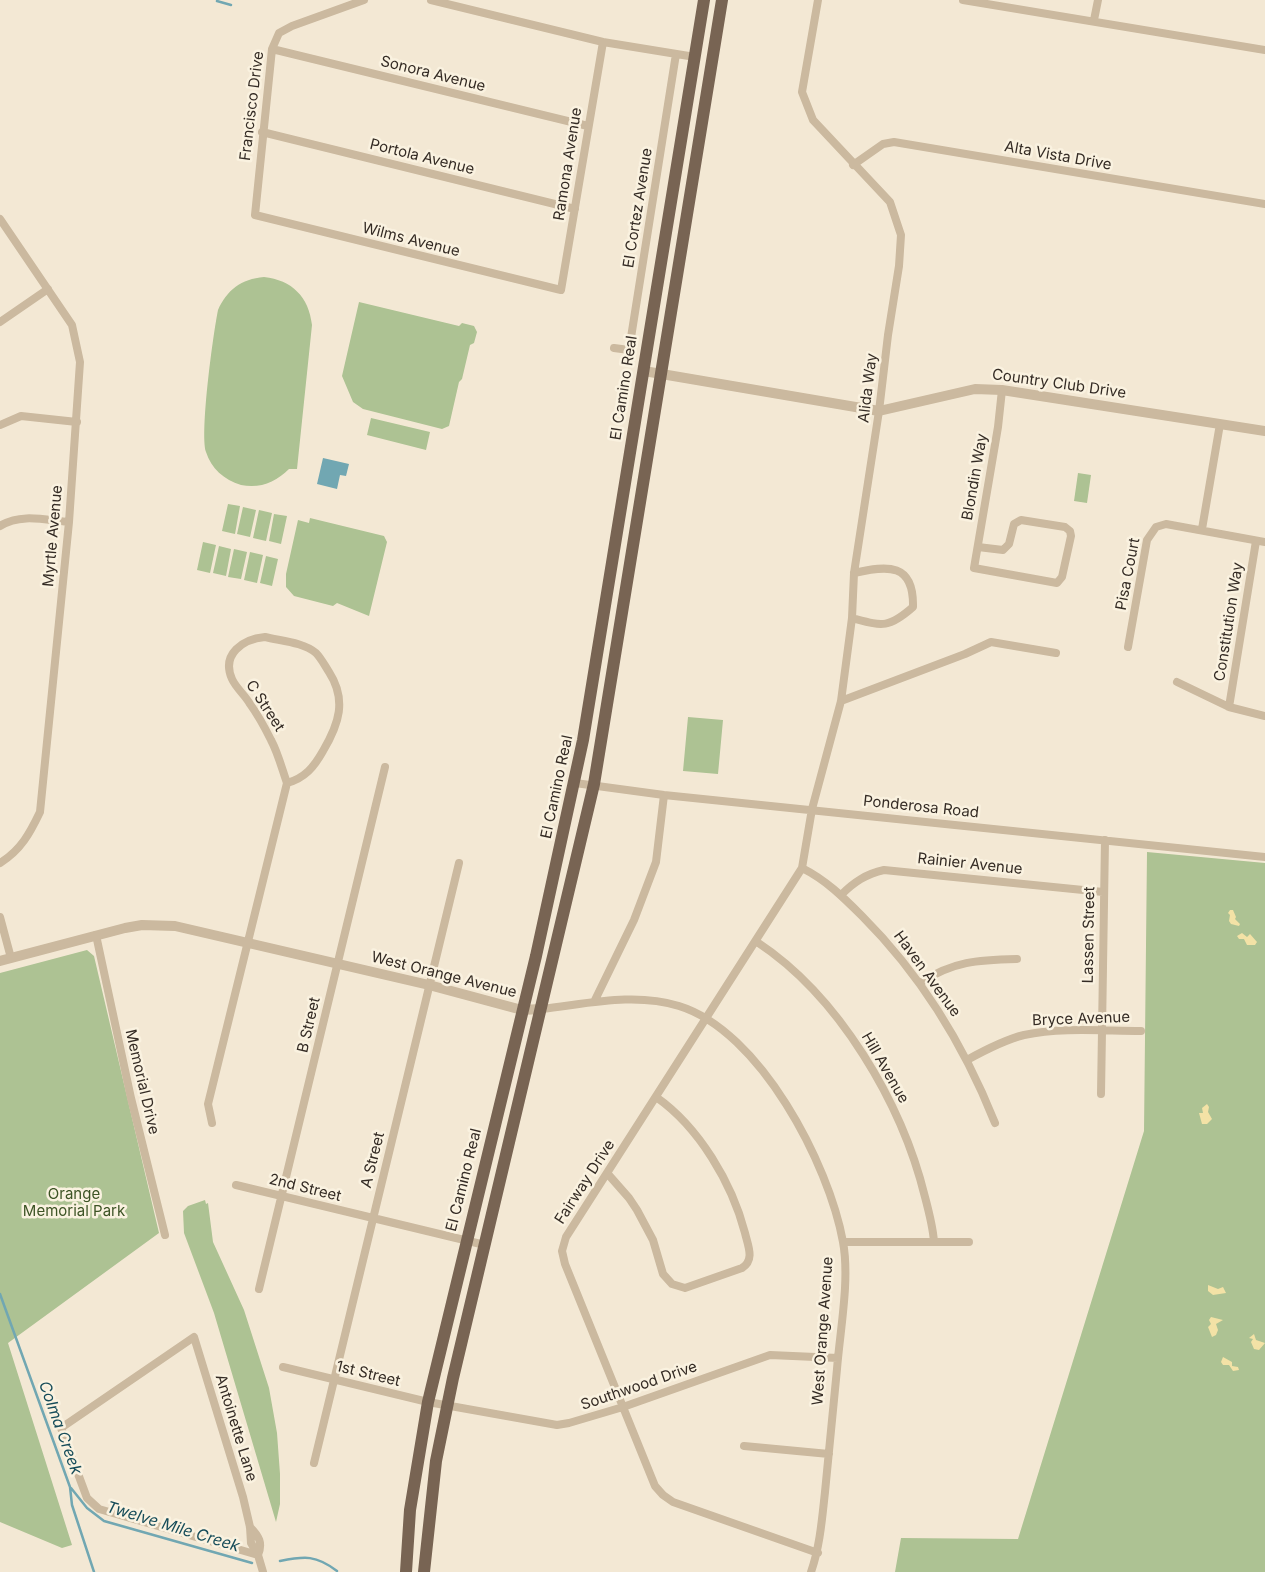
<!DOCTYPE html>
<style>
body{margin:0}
canvas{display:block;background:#f3e8d4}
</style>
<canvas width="1265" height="1572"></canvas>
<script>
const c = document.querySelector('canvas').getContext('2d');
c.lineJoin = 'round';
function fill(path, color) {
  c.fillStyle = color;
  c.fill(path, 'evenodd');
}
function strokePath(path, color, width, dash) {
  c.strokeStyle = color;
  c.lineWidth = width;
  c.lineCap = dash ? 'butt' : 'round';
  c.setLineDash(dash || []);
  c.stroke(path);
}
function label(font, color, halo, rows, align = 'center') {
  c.font = font + ' Inter,sans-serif';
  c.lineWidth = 5;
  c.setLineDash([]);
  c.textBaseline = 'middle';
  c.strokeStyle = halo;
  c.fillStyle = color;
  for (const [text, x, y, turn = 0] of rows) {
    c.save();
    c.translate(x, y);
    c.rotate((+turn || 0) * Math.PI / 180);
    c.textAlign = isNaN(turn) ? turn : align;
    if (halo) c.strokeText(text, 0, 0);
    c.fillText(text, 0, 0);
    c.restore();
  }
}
fill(new Path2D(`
 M264,277C292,280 309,297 312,325L297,469H289C276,482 260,489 241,485C224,480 211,468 206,452C200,431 213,335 218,310C227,290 241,279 264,277Z
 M359,302L459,326L462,323L474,326L477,332L474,343L470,345L462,379L459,382L449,426L442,429L363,409L353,402L342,376Z
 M371,418L430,432L426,450L367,435Z
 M1078,473L1091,475L1087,503L1074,501Z
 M228,504L240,506L235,534L222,531Z
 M243,507L256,510L250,537L237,534Z
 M259,510L272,513L266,541L253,538Z
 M274,514L287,516L281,544L269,541Z
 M310,518L384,536L387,542L369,616L337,603L333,606L294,596L286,587V574L298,520L309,523Z
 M203,542L216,545L210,573L197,570Z
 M219,546L231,549L226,576L213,573Z
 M234,549L247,552L241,579L228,577Z
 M250,552L263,555L257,583L244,580Z
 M266,556L278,559L272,586L260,583Z
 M688,717L723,720L718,774L683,771Z
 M1147,852L1265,863V1572H895L901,1538L1018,1539L1144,1131Z
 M87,950L94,956L159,1233L8,1343L72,1545L62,1548L0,1522V973Z
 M205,1200L206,1204L208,1203L213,1242L244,1310L269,1388L277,1433L280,1474V1504L276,1522L214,1313L184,1233L183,1211L188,1206Z`), '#adc293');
fill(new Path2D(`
 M1230,910H1233L1236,917L1235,919L1240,924L1239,926L1231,924L1229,921L1230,915L1228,913Z
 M1242,933L1247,937L1250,934L1257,942L1255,945H1247L1244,939H1239L1237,936Z
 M1207,1104L1209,1107L1208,1112L1212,1119L1207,1124H1202L1199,1113H1203L1202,1108Z
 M1208,1285L1218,1289L1223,1287L1226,1293L1213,1295L1208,1291Z
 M1211,1317L1223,1320L1216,1324L1218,1330L1216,1335L1212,1337L1208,1327L1211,1324L1209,1320Z
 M1254,1334L1256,1340L1265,1343L1259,1350L1254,1349L1251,1342L1253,1339L1249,1338Z
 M1223,1357L1232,1362V1366L1238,1367L1239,1370L1233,1371L1229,1365H1223L1221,1362Z`), '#f3e2a6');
fill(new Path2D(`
 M323,458L349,464L346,476L340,475L337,489L317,484Z`), '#71a7b2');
strokePath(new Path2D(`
 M217,1L231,5
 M0,1294L70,1487L72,1505L94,1572
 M71,1488L87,1508L104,1521L252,1563
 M280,1561C305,1556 316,1555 337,1571`), '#71a7b2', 2.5);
strokePath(new Path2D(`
 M364,0L292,26L279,33L272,49L255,215L561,290L603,42
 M431,0L603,42L695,57
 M818,0L802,92L813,120L890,202L901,235L899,266L888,335L879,411L854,573L852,618L841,701L812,809L802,868L566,1237L562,1251L565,1264L655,1486L663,1495L673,1502L818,1553
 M963,0L1265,50
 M1094,20L1098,0
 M272,49L588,126
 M262,132L575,209
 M853,165L883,144L894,142L1265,204
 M0,219L72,325L80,362L69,522L40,812C30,833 21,850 0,863
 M0,322L48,289
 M614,348L629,350L676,54
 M0,425L21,416L77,422
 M0,526C21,513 45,520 69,522
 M1202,529L1220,424
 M978,547L1003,550L1009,544L1014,524L1021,520L1065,527L1070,531L1071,536L1062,577L1057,583L974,568L998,427L1002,390
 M852,618C882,626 888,629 913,607C914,563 888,565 854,573
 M265,637C281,641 303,642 316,653C321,658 325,666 329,672C347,700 339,724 323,751C314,767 305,778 287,783C282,769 278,753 271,740C265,728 258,715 250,704C245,695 236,688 232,679C221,654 243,639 265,637Z
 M1128,647L1147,540L1156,527L1166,524L1265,542
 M1177,682L1229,707L1265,716
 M841,701L965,654L991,642L1056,653
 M1229,707L1256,541
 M575,783L664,795L1265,857
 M802,868C826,880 843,897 862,916C921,975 964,1045 995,1123
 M841,895C854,882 866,874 884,870L1103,892
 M0,917L11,958
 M96,935L131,1098L165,1235
 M757,942C839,996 902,1103 925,1197C929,1212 933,1227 934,1242
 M920,983C953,961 978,960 1017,959
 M595,1000L634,920L656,862L664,795
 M541,1009C587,1004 634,992 679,1006C760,1031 829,1164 843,1242C850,1280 840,1330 837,1369C833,1410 829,1451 825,1492C822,1519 820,1546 811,1572
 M967,1060C985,1050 1004,1040 1024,1035C1062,1027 1103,1031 1141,1031
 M1101,1094L1105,840
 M212,1123L208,1104L287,783
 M607,1173L629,1198L637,1210L653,1240L663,1274L672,1284L685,1288L742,1268C755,1260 748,1246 745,1233C732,1183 699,1127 656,1097
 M236,1185L485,1245
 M843,1242H969
 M259,1289L385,767
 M283,1367L428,1402L557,1425L569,1423L623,1407L770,1355L838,1358
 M744,1446L829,1454
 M314,1463L459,863
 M250,1527C259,1536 263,1543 258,1555
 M258,1555L99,1509L87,1498L61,1428L194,1337L243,1497L250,1527L251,1543L258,1555L263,1572`), '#cbb99f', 8);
strokePath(new Path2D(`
 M644,371L879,411L975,389L1002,390L1265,431
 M0,961L125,928L142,925L175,926L429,985L522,1010L541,1009`), '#cbb99f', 10);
strokePath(new Path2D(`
 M406,1572L410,1510L428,1402L536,956L583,740L704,0
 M424,1572L436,1461L453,1378L594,784L722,0`), '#786453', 12);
label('15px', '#342b24', '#faf2e0', [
 ["Sonora Avenue",433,74,14],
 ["Francisco Drive",252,106,-83],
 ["Alta Vista Drive",1058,156,10],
 ["Portola Avenue",422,157,14],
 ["Ramona Avenue",568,164,-81],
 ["El Cortez Avenue",638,208,-81],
 ["Wilms Avenue",411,240,14],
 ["Country Club Drive",1059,384,8],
 ["El Camino Real",624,388,-81],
 ["Alida Way",868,388,-83],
 ["Blondin Way",975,477,-80],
 ["Myrtle Avenue",53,536,-85],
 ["Pisa Court",1128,574,-79],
 ["Constitution Way",1229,622,-81],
 ["C Street",265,706,57],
 ["El Camino Real",557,787,-78],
 ["Ponderosa Road",921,807,6],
 ["Rainier Avenue",970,864,6],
 ["Lassen Street",1089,935,-89],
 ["Haven Avenue",927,974,54],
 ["West Orange Avenue",444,975,14],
 ["Bryce Avenue",1081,1019,-2],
 ["B Street",309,1025,-77],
 ["Hill Avenue",885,1068,60],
 ["Memorial Drive",142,1082,77],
 ["A Street",373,1160,-76],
 ["El Camino Real",464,1180,-76],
 ["Fairway Drive",585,1182,-57],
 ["2nd Street",305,1188,14],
 ["West Orange Avenue",823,1331,-86],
 ["1st Street",368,1374,14],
 ["Southwood Drive",639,1386,-19],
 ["Antoinette Lane",236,1428,73]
]);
label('15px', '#3d5425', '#faf2e0', [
 ["Orange",74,1194],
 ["Memorial Park",74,1211]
]);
label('italic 16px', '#164c59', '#faf2e0', [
 ["Colma Creek",60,1428,70],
 ["Twelve Mile Creek",173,1527,17]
]);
</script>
